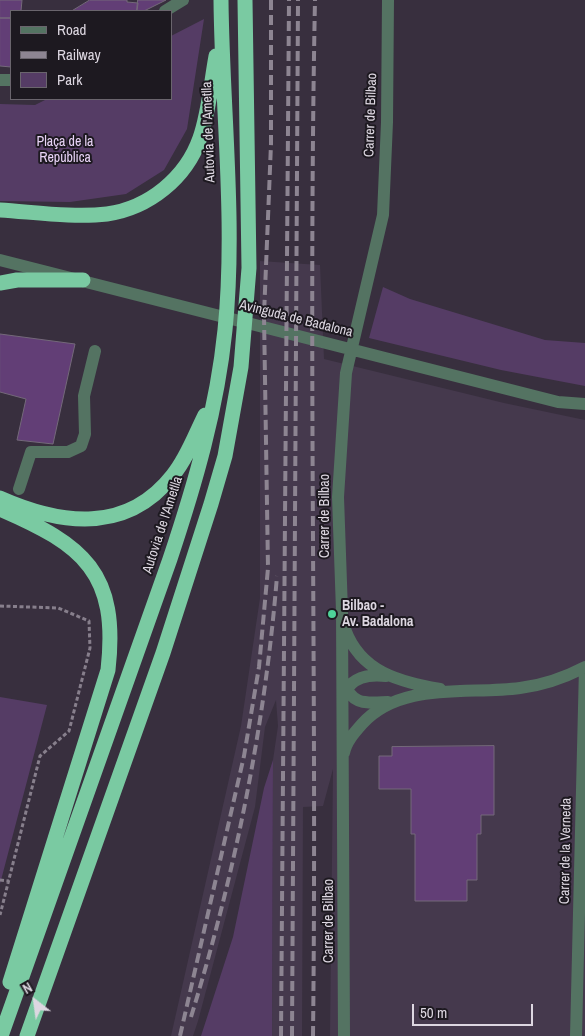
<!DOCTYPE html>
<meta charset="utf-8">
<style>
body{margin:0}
#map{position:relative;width:585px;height:1036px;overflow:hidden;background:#382f3e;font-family:"Archivo Narrow",sans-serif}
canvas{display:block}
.legend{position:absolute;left:10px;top:10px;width:162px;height:90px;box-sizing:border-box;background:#1d1920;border:1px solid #6a656d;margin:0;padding:6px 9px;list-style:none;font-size:15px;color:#ddd7e1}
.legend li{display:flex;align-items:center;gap:10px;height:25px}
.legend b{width:25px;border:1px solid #6a656d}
.north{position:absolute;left:10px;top:976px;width:50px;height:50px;-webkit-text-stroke:4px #1d1920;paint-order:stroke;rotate:330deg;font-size:14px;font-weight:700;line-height:20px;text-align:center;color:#ddd7e1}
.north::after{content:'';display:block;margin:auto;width:18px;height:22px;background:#ddd7e1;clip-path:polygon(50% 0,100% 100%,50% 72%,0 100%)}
.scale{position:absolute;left:412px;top:1004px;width:121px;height:22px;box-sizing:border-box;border:2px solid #ddd7e1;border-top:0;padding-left:6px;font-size:15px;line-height:18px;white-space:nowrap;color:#ddd7e1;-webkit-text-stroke:4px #1d1920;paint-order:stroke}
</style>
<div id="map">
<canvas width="585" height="1036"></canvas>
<ul class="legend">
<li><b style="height:6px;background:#547362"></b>Road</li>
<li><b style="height:6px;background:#8d8592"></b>Railway</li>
<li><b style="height:14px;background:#553c65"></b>Park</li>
</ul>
<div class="north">N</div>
<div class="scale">50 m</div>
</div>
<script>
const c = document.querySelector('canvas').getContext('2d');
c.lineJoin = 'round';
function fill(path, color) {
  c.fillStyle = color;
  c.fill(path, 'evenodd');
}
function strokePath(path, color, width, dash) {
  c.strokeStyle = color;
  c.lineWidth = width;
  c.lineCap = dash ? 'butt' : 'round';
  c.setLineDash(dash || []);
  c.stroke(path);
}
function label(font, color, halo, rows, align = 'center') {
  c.font = font + ' "Archivo Narrow",sans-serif';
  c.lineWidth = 4;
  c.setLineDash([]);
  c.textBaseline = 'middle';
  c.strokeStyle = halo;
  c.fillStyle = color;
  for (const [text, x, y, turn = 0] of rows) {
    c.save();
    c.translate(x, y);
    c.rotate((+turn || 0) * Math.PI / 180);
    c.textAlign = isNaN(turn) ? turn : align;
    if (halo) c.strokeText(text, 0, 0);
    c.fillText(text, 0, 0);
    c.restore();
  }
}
fill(new Path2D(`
 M260,261L320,265L324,359L504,403L585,420V1036H330L333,769L323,806L303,807L302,1036H272L273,760L278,726L276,700L265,727L255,807L198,1021L193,1036H171L241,726L260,598Z`), '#45394d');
fill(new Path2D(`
 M204,19L187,129L164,170L126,194L70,202L0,201V104L35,105L47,99H171V36Z
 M383,287L410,299L545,340L585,343V386L501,370L369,338Z
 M0,697L47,705L0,884Z
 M273,760L272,1036H201L233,937L264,788Z`), '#553c65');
const building = new Path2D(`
 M0,0H22L21,11H11V18H0Z
 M90,0H127V2L138,3L137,11H72Z
 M138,0H166L144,11H137Z
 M0,18H11V67L0,66Z
 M0,334L75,344L53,444L17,440L26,399L0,392Z
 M494,746V815H481V834H477V880H467V901H415V834H411V789H379V756H392V747Z`);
fill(building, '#623e76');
strokePath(building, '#74697a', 1);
strokePath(new Path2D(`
 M0,606L58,608L89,621L90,648L69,731L40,756L0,915
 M0,880L9,881`), '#877f8c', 3, [4, 2.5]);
strokePath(new Path2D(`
 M165,11L183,0
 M0,80H11
 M0,260L558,402L585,404
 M19,489L31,452H68L81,446L85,434L84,396L95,351
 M345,629C361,673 399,681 440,689
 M343,681C353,706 364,703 388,702
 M344,694C352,677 368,674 386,676
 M344,753C346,742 354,733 362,724C401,681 468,695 520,688C544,685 564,678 585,667L576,1036
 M344,1036L342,611L338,497L346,373L383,215L387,122L388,0`), '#547362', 12);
strokePath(new Path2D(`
 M0,210C33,212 74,218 107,214C149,208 186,178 200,138C209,112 211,83 216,56
 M0,283L17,280H83
 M0,498C61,525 127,534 173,475C187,458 195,435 205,415
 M0,509C84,545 119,573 108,670L10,982
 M1,1036L170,559C195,484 217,409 225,330C236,224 222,108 221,0
 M27,1036L163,653L211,504L225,456L241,367L249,268L245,0`), '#7acaa2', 15);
strokePath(new Path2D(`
 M191,1017C235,874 265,725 277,576
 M180,1036L244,756L259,667L268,568L264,315L271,144V0
 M281,1036L289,0
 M292,1036L298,0
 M313,1036C317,691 308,345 315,0`), '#8d8592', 4, [10, 5]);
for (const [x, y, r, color] of [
 [332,614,5,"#4ed399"]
]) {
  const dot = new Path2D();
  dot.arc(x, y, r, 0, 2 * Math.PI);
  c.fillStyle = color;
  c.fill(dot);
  strokePath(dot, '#1d1920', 2);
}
label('14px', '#ddd7e1', '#1d1920', [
 ["Carrer de Bilbao",371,115,-88],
 ["Autovia de l'Ametlla",209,132,-92],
 ["Avinguda de Badalona",296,319,14],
 ["Carrer de Bilbao",325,516,-90],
 ["Autovia de l'Ametlla",163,525,-72],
 ["Carrer de la Verneda",566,851,-89],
 ["Carrer de Bilbao",329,921,-90]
]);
label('14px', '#e8d3f6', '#1d1920', [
 ["Plaça de la",65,142],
 ["República",65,158]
]);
label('bold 14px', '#ddd7e1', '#1d1920', [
 ["Bilbao -",342,606],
 ["Av. Badalona",342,622]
], 'left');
</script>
